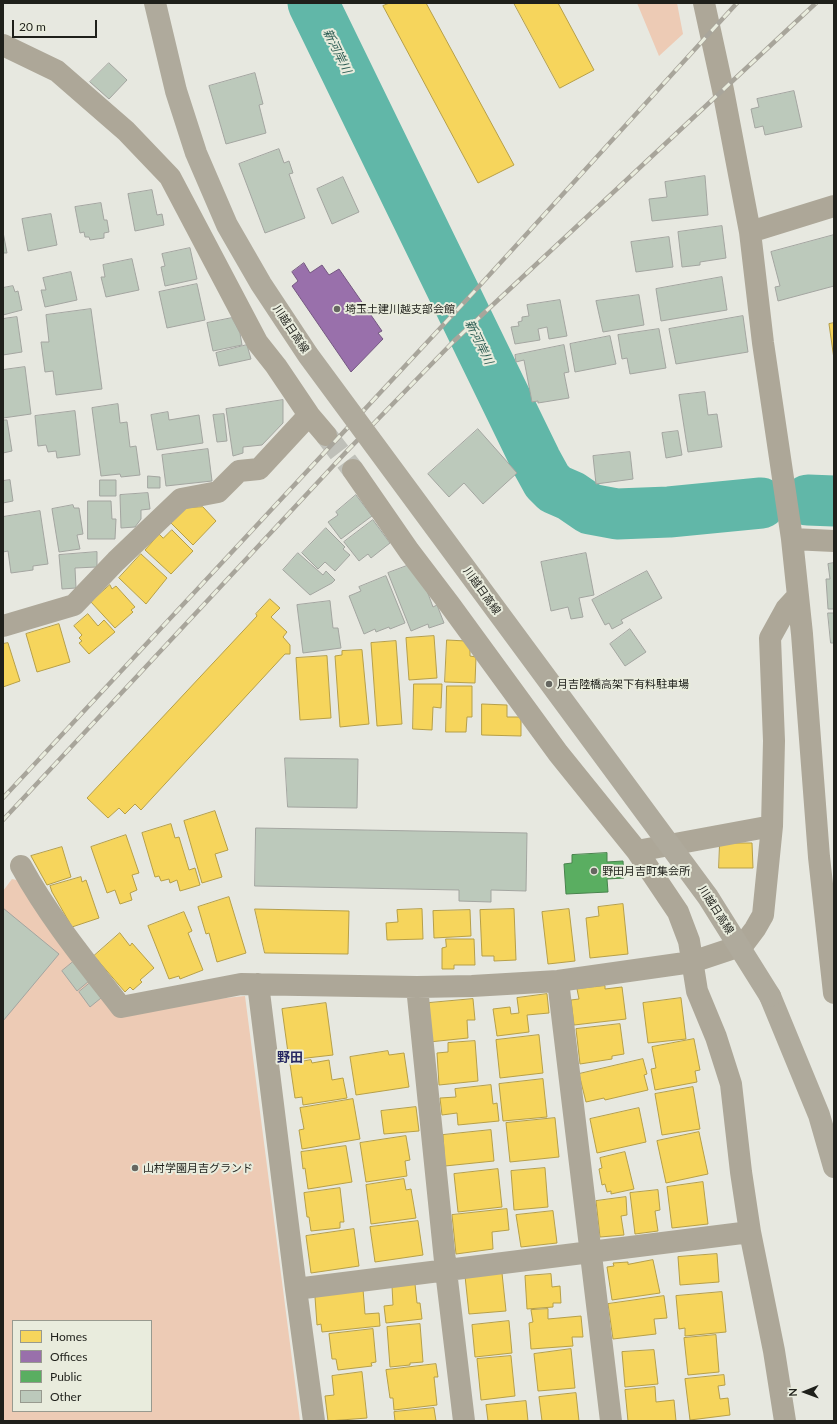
<!DOCTYPE html>
<meta charset="utf-8">
<style>
body{margin:0}
#map{position:relative;width:837px;height:1424px;overflow:hidden;background:#e7e8e0;font-family:Lato,sans-serif}
canvas{display:block}
.frame{position:absolute;inset:0;border:4px solid #1f201b;pointer-events:none}
.legend{position:absolute;left:12px;top:1320px;width:140px;height:92px;box-sizing:border-box;background:#e9ecdd;border:1px solid #989a8f;margin:0;padding:5px 7px;list-style:none;font-size:12px;color:#1f201b}
.legend li{display:flex;align-items:center;gap:8px;height:20px}
.legend b{width:20px;border:1px solid #989a8f}
.north{position:absolute;left:785px;top:1372px;width:40px;height:40px;-webkit-text-stroke:3px #e9ecdd;paint-order:stroke;rotate:269deg;font-size:11px;font-weight:700;line-height:16px;text-align:center;color:#1f201b}
.north::after{content:'';display:block;margin:auto;width:14px;height:18px;background:#1f201b;clip-path:polygon(50% 0,100% 100%,50% 72%,0 100%)}
.scale{position:absolute;left:12px;top:20px;width:85px;height:18px;box-sizing:border-box;border:2px solid #1f201b;border-top:0;padding-left:5px;font-size:12px;line-height:14px;white-space:nowrap;color:#1f201b;-webkit-text-stroke:3px #e9ecdd;paint-order:stroke}
</style>
<div id="map">
<canvas width="837" height="1424"></canvas>
<div class="frame"></div>
<ul class="legend">
<li><b style="height:11px;background:#f6d55c"></b>Homes</li>
<li><b style="height:11px;background:#9970ab"></b>Offices</li>
<li><b style="height:11px;background:#5aae61"></b>Public</li>
<li><b style="height:11px;background:#bcc9bb"></b>Other</li>
</ul>
<div class="north">N</div>
<div class="scale">20 m</div>
</div>
<script>
const c = document.querySelector('canvas').getContext('2d');
c.lineJoin = 'round';
function fill(path, color) {
  c.fillStyle = color;
  c.fill(path, 'evenodd');
}
function strokePath(path, color, width, dash) {
  c.strokeStyle = color;
  c.lineWidth = width;
  c.lineCap = dash ? 'butt' : 'round';
  c.setLineDash(dash || []);
  c.stroke(path);
}
function label(font, color, halo, rows, align = 'center') {
  c.font = font + ' Lato,"Noto Sans JP",sans-serif';
  c.lineWidth = 4;
  c.setLineDash([]);
  c.textBaseline = 'middle';
  c.strokeStyle = halo;
  c.fillStyle = color;
  for (const [text, x, y, turn = 0] of rows) {
    c.save();
    c.translate(x, y);
    c.rotate((+turn || 0) * Math.PI / 180);
    c.textAlign = isNaN(turn) ? turn : align;
    if (halo) c.strokeText(text, 0, 0);
    c.fillText(text, 0, 0);
    c.restore();
  }
}
fill(new Path2D(`
 M637,3H677L683,34L659,56Z
 M12,879L21,881L117,1014L197,1001L245,996L300,1421H3V891ZM13,1321H151V1411H13Z`), '#edcbb5');
const homes = new Path2D(`
 M390,3H426L514,165L478,183L383,6Z
 M514,3H558L594,70L560,88Z
 M834,323V359L829,324Z
 M203,507L216,521L193,545L171,523L185,508Z
 M172,530L193,551L171,574L145,550L159,534L163,538Z
 M141,554L167,578L146,604L119,578Z
 M110,585L112,589L116,586L135,607L131,610L133,612L115,628L91,602Z
 M270,599L280,608L271,617L287,632L283,637L290,645V654H285L141,810L135,804L125,814L119,808L108,818L87,798L257,616L256,614Z
 M88,614L98,626L104,620L115,632L89,654L79,643L82,641L79,638L82,635L74,626Z
 M59,624L70,662L37,672L26,634Z
 M434,636L437,678L409,680L406,638Z
 M447,640L466,641L470,645V656L476,657L475,683L445,682Z
 M396,641L402,724L377,726L371,643Z
 M8,643L20,681L3,687V644Z
 M362,650L369,724L340,727L335,656L342,655V651Z
 M327,656L331,718L300,720L296,658Z
 M414,684H442L441,708L433,707L432,730L413,729Z
 M447,686H472V717H467L466,732H446Z
 M482,704L507,705V717H521V736L482,735Z
 M215,811L228,850L215,854L222,877L202,883L184,821Z
 M171,824L175,838L179,837L189,870L195,868L200,885L180,891L177,880L170,883L169,879L161,881L159,876L155,877L142,833Z
 M126,835L139,873L132,875L137,890L130,893L132,900L120,904L115,890L107,893L91,847Z
 M720,843H752L753,868H719Z
 M62,847L71,877L47,885L31,856Z
 M81,877L82,882L86,880L99,918L72,927L52,892L50,886Z
 M229,897L246,953L217,962L209,933L206,934L198,907Z
 M623,904L628,954L590,958L586,918L599,916L598,907Z
 M255,909L349,911L348,954L265,953Z
 M422,909L423,939L387,940L386,923L398,922L397,910Z
 M514,909L516,960L494,961V956H482L480,910Z
 M569,909L575,961L548,964L542,912Z
 M470,910L471,936L434,938L433,911Z
 M184,912L192,931L188,933L203,970L180,979L179,976L169,979L148,926Z
 M120,933L130,946L132,943L154,968L140,980L142,982L133,990L130,987L125,992L94,956Z
 M446,939H474L475,965H454V969H442V948L446,947Z
 M605,986V989L622,987L626,1019L574,1025L571,1000L579,999L577,989Z
 M547,994L549,1013L527,1015L529,1032L497,1036L493,1009L510,1007L511,1014L519,1013L517,998Z
 M681,998L686,1039L648,1043L643,1003Z
 M473,999L475,1020H467L468,1038L429,1042V1003Z
 M326,1003L333,1055L289,1060L282,1009Z
 M620,1024L624,1054L612,1056V1059L580,1064L576,1029Z
 M539,1035L543,1073L500,1078L496,1040Z
 M694,1039L700,1070L695,1071L697,1082L655,1090L651,1069L656,1068L652,1047Z
 M475,1041L478,1081L439,1085L437,1053L448,1052V1043Z
 M388,1051L389,1055L404,1053L409,1087L356,1095L350,1057Z
 M643,1059L647,1074L644,1075L648,1090L605,1100L604,1098L586,1102L579,1074Z
 M311,1060L312,1063L329,1060L332,1080L343,1078L347,1098L303,1105L302,1097L295,1098L290,1064Z
 M543,1079L547,1117L503,1121L499,1084Z
 M491,1085L493,1104L497,1103L499,1121L458,1125L457,1113L442,1115L440,1098L456,1097L455,1089Z
 M693,1087L700,1129L662,1135L655,1094Z
 M353,1099L360,1139L302,1149L299,1130L304,1129L300,1108Z
 M416,1107L419,1131L384,1134L381,1111Z
 M639,1108L646,1142L597,1153L590,1119Z
 M555,1118L559,1157L510,1162L506,1123Z
 M491,1130L494,1161L445,1166L443,1135Z
 M699,1132L708,1174L666,1183L657,1141Z
 M406,1136L410,1160L405,1161L407,1176L366,1182L360,1143Z
 M346,1146L352,1182L308,1189L305,1168L303,1169L301,1152Z
 M625,1152L634,1189L611,1194V1191L607,1192L605,1184L602,1185L599,1169L602,1168L600,1158Z
 M545,1168L548,1207L514,1210L511,1171Z
 M498,1169L502,1207L458,1212L454,1174Z
 M404,1179L406,1190L411,1189L416,1218L371,1224L366,1185Z
 M703,1182L708,1224L672,1228L667,1187Z
 M340,1188L344,1222H340V1228L311,1231L309,1217H307L304,1193Z
 M658,1190L660,1210L655,1211L658,1231L635,1234L630,1193Z
 M626,1197L627,1215L621,1216L624,1235L600,1237L596,1201Z
 M507,1209L509,1230L492,1232L493,1249L456,1254L452,1215Z
 M553,1211L557,1243L521,1247L516,1215Z
 M418,1221L423,1255L375,1262L370,1227Z
 M354,1229L359,1266L311,1273L306,1236Z
 M717,1254L719,1282L680,1285L678,1257Z
 M653,1260L660,1293L612,1300L607,1267L614,1266L613,1263L628,1262V1264Z
 M502,1273L506,1311L469,1314L465,1276Z
 M551,1274L552,1287L560,1286L561,1303H553V1307L527,1309L525,1276Z
 M415,1284L417,1303H420L422,1319L386,1323L384,1306L393,1305L392,1286Z
 M363,1289L365,1314L379,1313L380,1326L322,1332L321,1324L317,1325L315,1297Z
 M722,1292L726,1332L685,1336V1328L679,1329L676,1296Z
 M664,1296L667,1318L654,1319L656,1334L613,1339L608,1304Z
 M548,1309V1319L581,1316L583,1337H572L573,1346L531,1349L529,1323L533,1322L531,1310Z
 M509,1321L512,1353L475,1357L472,1325Z
 M420,1324L423,1362L410,1363V1365L390,1367L387,1327Z
 M373,1329L376,1362L371,1363L372,1366L338,1370L336,1359H332L329,1334Z
 M716,1335L719,1372L688,1375L684,1338Z
 M571,1349L575,1388L538,1391L534,1354Z
 M654,1350L658,1384L625,1387L622,1352Z
 M511,1356L515,1396L481,1400L477,1359Z
 M436,1364L438,1377H434L437,1405L394,1410L393,1398H390L386,1370Z
 M362,1372L367,1418L328,1421L325,1396L334,1395L332,1376Z
 M724,1375L725,1385L718,1386L720,1399L728,1398L730,1415L690,1420L685,1379Z
 M655,1387L656,1402L674,1400L676,1421H628L625,1390Z
 M576,1393L579,1421H542L539,1397Z
 M526,1401L528,1421H488L486,1405Z
 M434,1408L436,1421H395L394,1412Z`);
fill(homes, '#f6d55c');
strokePath(homes, '#b69f48', 1);
const offices = new Path2D(`
 M304,263L310,273L322,265L329,275L339,269L382,331L378,333L383,339L351,372L292,286L298,281L292,272Z`);
fill(offices, '#9970ab');
strokePath(offices, '#745880', 1);
const public = new Path2D(`
 M607,853V862L623,861L624,878L607,879L608,892L566,894L564,864L572,863V855Z`);
fill(public, '#5aae61');
strokePath(public, '#48834c', 1);
strokePath(new Path2D(`
 M313,3L536,461L547,481L555,489L571,496L590,509L617,514L669,512L761,503
 M808,500L834,501`), '#61b7a8', 51);
const building = new Path2D(`
 M109,63L127,80L109,99L90,82Z
 M255,73L263,104L259,105L266,133L226,144L209,86Z
 M794,91L802,127L765,135L763,126L755,128L751,109L759,107L757,99Z
 M279,149L284,163L289,161L293,173L289,174L305,218L265,233L239,164Z
 M705,176L708,215L652,221L649,199L667,197L665,182Z
 M343,177L359,212L332,224L317,189Z
 M152,190L157,215L162,214L164,225L135,231L128,194Z
 M101,203L104,220H107L109,232L104,233V238L90,240L89,237H85L84,232L80,233L75,207Z
 M51,214L57,245L28,251L22,219Z
 M722,226L726,258L700,262V265L682,267L678,232Z
 M3,232L7,253H3Z
 M834,235V286L778,301L775,287L780,286L771,252Z
 M669,237L673,267L636,272L631,242Z
 M190,248L197,279L165,286L161,267L165,266L162,254Z
 M132,259L139,290L106,297L101,277H105L103,265Z
 M71,272L77,300L45,307L41,290H46L43,278Z
 M722,277L727,310L661,321L656,289Z
 M197,284L205,320L167,328L159,292Z
 M13,286L15,292L18,291L22,310L3,315V288Z
 M639,295L644,325L603,332L596,301Z
 M560,300L567,336L549,339L547,327L538,329L540,340L515,344L511,327L519,326L518,322L522,321V317L529,316L527,305Z
 M91,309L102,389L56,395L53,371L45,372L41,342H49L46,315Z
 M743,316L748,352L676,364L669,329Z
 M17,317L22,352L3,355V319Z
 M232,318L240,333L242,345L213,351L207,323Z
 M659,329L666,368L630,374L627,358L622,359L618,335Z
 M610,336L616,364L575,372L570,344Z
 M247,345L251,359L219,366L216,353Z
 M564,345L569,372L564,373L569,398L538,403V401L532,402L524,360L516,362L515,355Z
 M25,367L31,414L3,418V370Z
 M705,392L708,415L717,414L722,447L688,452L679,395Z
 M283,400V423L262,445L243,447V453L233,456L226,409Z
 M118,404L120,423L127,422L130,447L136,446L140,475L121,477L120,474L101,476L92,408Z
 M75,411L80,455L57,458L56,451L48,452L46,445L38,446L35,416Z
 M168,412L169,420L199,415L203,443L157,450L151,415Z
 M224,414L227,441L217,442L213,415Z
 M3,420H7L12,451L3,453Z
 M478,429L517,473L483,504L464,483L449,497L428,474Z
 M678,431L682,455L666,458L662,433Z
 M208,449L212,481L166,486L162,455Z
 M630,452L633,479L596,484L593,456Z
 M148,476L160,477V488H148Z
 M10,480L13,501L3,503V481Z
 M100,480H116V496H100Z
 M148,493L150,509L141,510V519L135,527L121,528L120,495Z
 M356,495L372,516L341,539L328,522L338,515L336,512Z
 M88,501H111L112,519H116L115,539H88Z
 M73,505L74,508H79L83,534L77,535L80,549L59,552L52,509Z
 M40,511L48,564L33,566V570L11,573L8,551L3,552V517Z
 M373,520L390,543L371,558L368,554L359,561L344,542Z
 M326,528L345,547L343,549L350,555L335,571L325,562L318,569L302,553Z
 M97,552V567L75,568L76,588L62,589L59,555Z
 M298,553L323,575L326,571L335,580L332,583L310,595L283,570Z
 M586,553L594,595L579,598L583,617L571,619L568,607L551,611L541,562Z
 M834,563V609H828L826,579H830L828,564Z
 M412,564L423,580L433,607L437,605L444,623L429,628L428,624L411,631L388,573Z
 M647,571L662,598L621,620L623,623L612,629L609,623L605,625L592,600Z
 M386,576L405,623L390,629L389,627L376,632L375,629L364,634L349,596L361,591L359,587Z
 M330,601L333,628H338L341,648L303,653L297,605Z
 M828,613H834V643H831Z
 M630,629L646,652L625,666L610,644Z
 M285,758L358,759L357,808L288,807Z
 M256,828L527,833L526,891L491,890V902L459,901V890L255,886Z
 M3,908L59,954L3,1021Z
 M73,962L89,981L77,991L62,971Z
 M90,983L101,998L90,1007L79,992Z`);
fill(building, '#bcc9bb');
strokePath(building, '#a3a5a0', 1);
strokePath(new Path2D(`
 M326,435L353,470`), '#bfc0b9', 22, [22, 11]);
strokePath(new Path2D(`
 M704,3L723,90L750,232L763,343L792,539L802,634L819,857L834,993
 M3,45L57,71L126,131L170,177L257,342L276,366L309,415L326,435
 M750,232L834,206
 M353,470L409,551L450,605L558,753L637,851L678,912L689,941L697,991L716,1037L731,1084L741,1172L750,1232L774,1351L785,1421
 M792,539L834,541
 M3,626L74,605L116,561L181,499L218,492L239,471L259,469L309,415
 M637,851L772,826
 M21,866C49,917 86,962 121,1007L241,984L417,987L472,986L558,981L692,962L743,945L755,929L763,915L772,826L774,741L770,638L786,609L797,597
 M558,981L611,1421
 M258,984L296,1289L314,1421
 M417,987L446,1271L464,1421
 M296,1289L750,1232`), '#ada798', 22);
strokePath(new Path2D(`
 M770,996L819,1115L834,1167`), '#afaa9c', 22);
const rail = new Path2D(`
 M3,798L472,294L737,3
 M3,820L347,451L453,342L816,3`);
strokePath(rail, '#a8a59b', 4.5);
strokePath(rail, '#e9ecdd', 3, [9]);
strokePath(new Path2D(`
 M155,3L176,91L196,153L227,225L261,284L308,355L708,897L770,996`), '#afaa9c', 22);
for (const [x, y, r, color] of [
 [337,309,4,"#656660"],
 [549,684,4,"#656660"],
 [594,871,4,"#656660"],
 [135,1168,4,"#656660"]
]) {
  const dot = new Path2D();
  dot.arc(x, y, r, 0, 2 * Math.PI);
  c.fillStyle = color;
  c.fill(dot);
  strokePath(dot, '#e9ecdd', 1.5);
}
label('11px', '#1f201b', '#e9ecdd', [
 ["埼玉土建川越支部会館",345,309],
 ["月吉陸橋高架下有料駐車場",557,684],
 ["野田月吉町集会所",602,871],
 ["山村学園月吉グランド",143,1168]
], 'left');
label('11px', '#1f201b', '#e9ecdd', [
 ["川越日高線",291,329,56],
 ["川越日高線",482,591,54],
 ["川越日高線",716,910,57]
]);
label('italic 12px', '#2b5b52', '#e9ecdd', [
 ["新河岸川",337,51,64],
 ["新河岸川",479,342,64]
]);
label('bold 13px', '#272963', '#e9ecdd', [
 ["野田",290,1058]
]);
</script>
